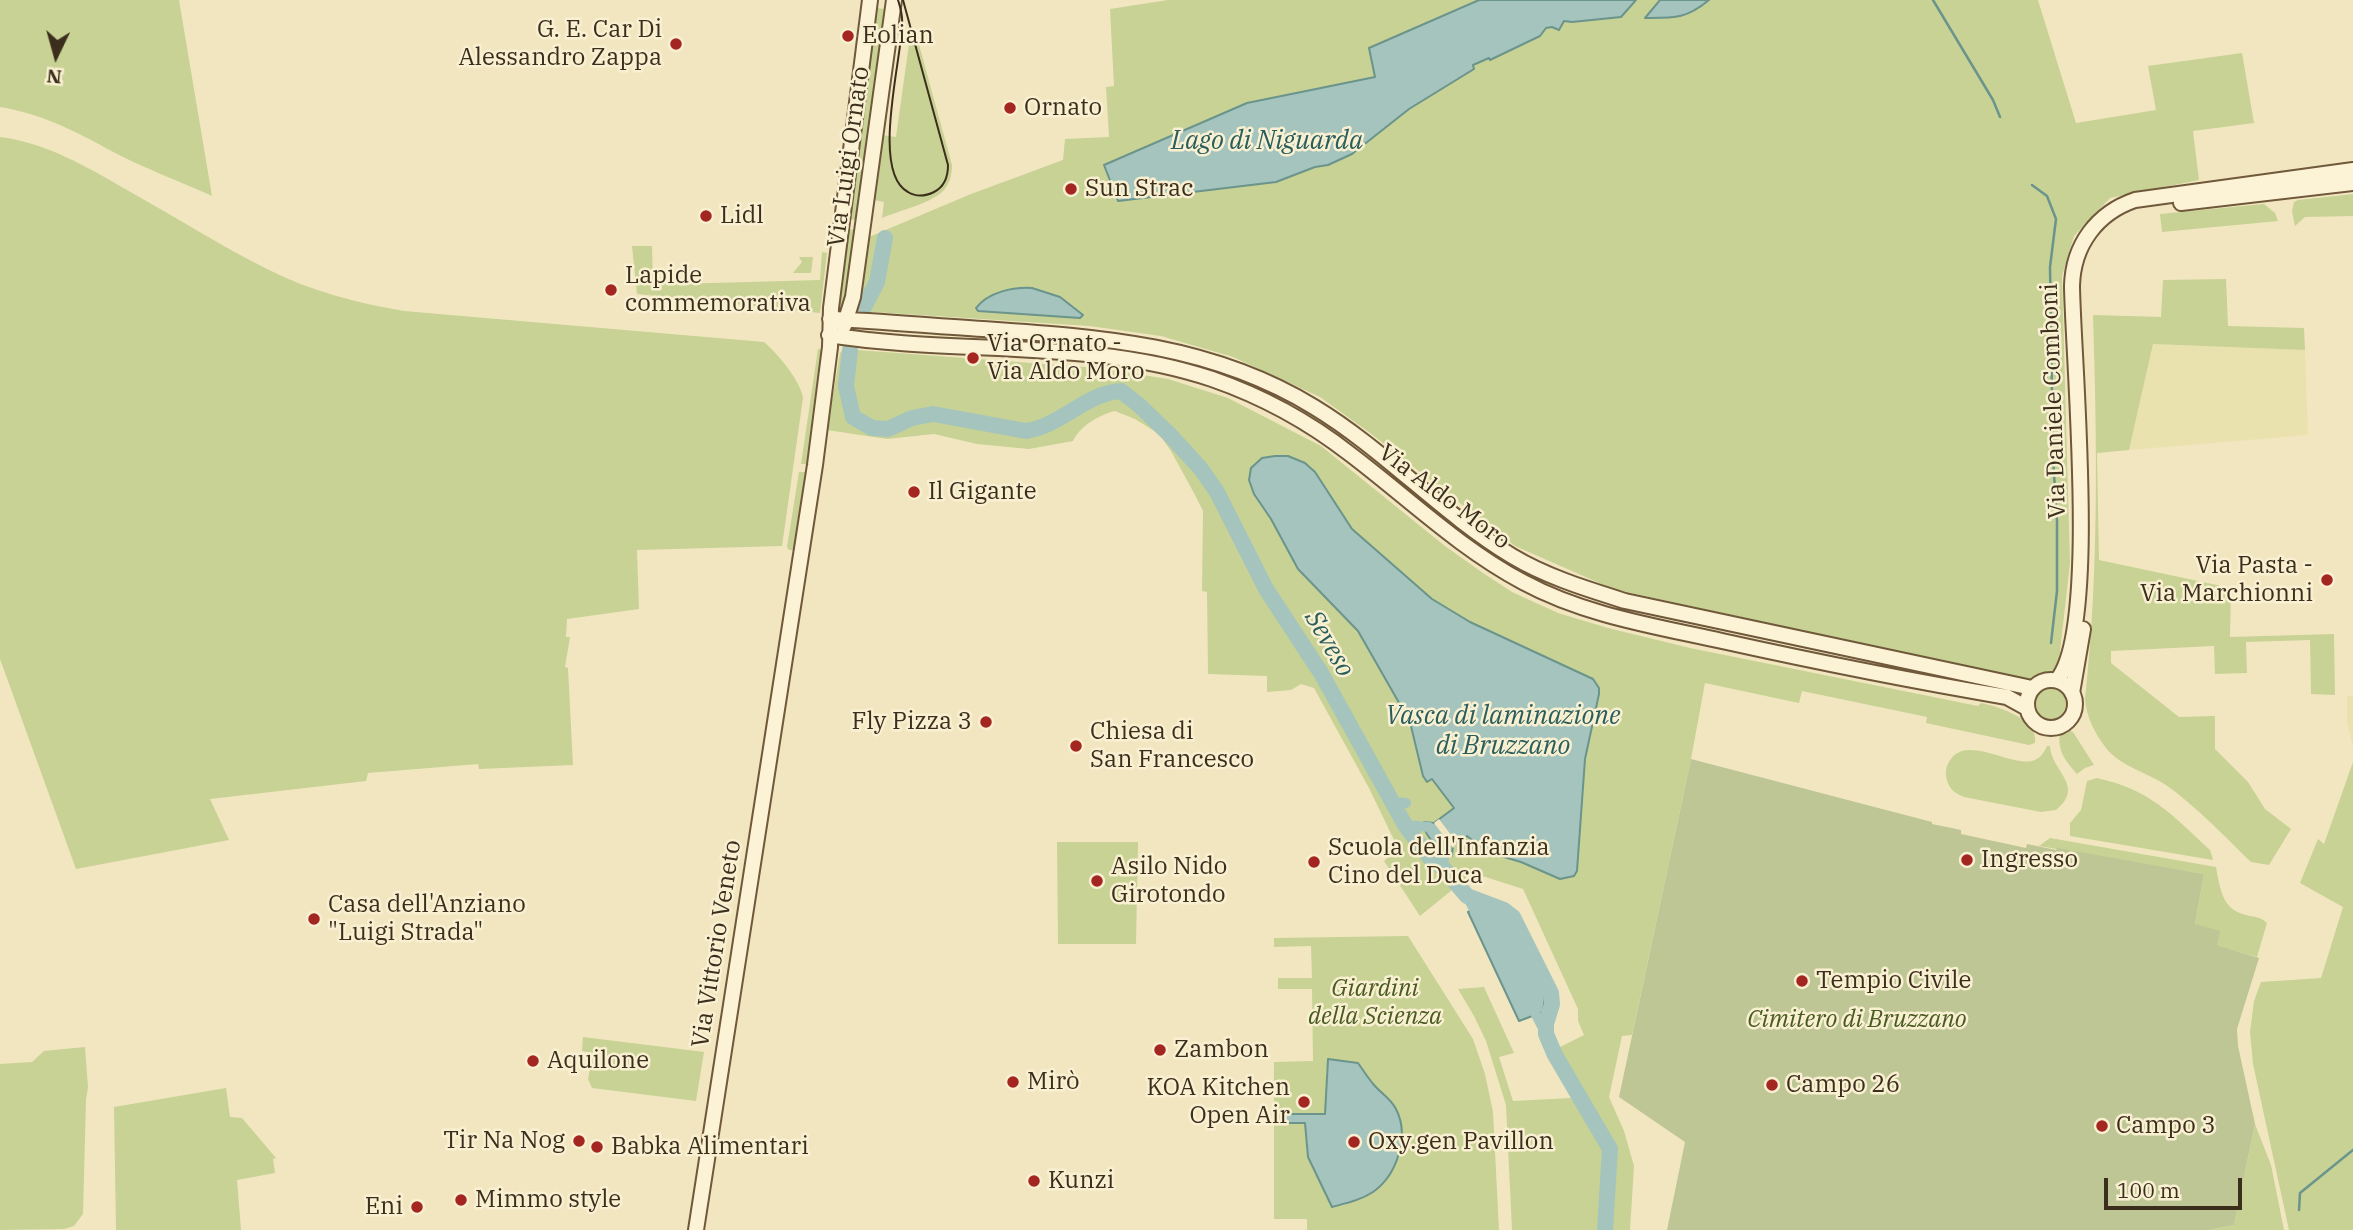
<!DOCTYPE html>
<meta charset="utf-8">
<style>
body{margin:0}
#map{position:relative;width:2353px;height:1230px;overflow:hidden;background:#f2e6c1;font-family:"IBM Plex Serif",serif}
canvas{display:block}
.north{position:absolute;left:21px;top:21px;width:70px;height:70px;-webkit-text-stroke:5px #f9f0d2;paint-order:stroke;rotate:185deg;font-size:19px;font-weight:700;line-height:28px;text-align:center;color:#3c2e1c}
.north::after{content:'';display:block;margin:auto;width:24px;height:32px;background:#3c2e1c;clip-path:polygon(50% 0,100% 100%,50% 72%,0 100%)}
.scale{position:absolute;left:2104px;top:1178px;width:138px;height:32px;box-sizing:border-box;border:4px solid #3c2e1c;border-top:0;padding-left:9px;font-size:21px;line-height:24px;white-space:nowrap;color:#3c2e1c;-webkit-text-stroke:5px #f9f0d2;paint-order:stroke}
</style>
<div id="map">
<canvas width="2353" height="1230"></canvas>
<div class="north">N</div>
<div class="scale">100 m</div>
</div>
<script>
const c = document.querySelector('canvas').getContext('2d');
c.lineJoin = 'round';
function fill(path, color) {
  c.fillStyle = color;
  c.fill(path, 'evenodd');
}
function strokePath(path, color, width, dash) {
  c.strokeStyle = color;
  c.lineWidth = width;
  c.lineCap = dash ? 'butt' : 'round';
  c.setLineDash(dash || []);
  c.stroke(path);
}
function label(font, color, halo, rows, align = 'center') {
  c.font = font + ' "IBM Plex Serif",serif';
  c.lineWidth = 5;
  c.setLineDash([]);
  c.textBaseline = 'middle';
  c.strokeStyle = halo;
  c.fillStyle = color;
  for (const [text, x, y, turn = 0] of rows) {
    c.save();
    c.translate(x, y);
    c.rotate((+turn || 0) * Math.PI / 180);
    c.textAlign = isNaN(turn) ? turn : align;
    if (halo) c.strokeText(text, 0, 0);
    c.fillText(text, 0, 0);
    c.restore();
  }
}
fill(new Path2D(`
 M2153,344L2305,350L2308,435L2129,450Z
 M2347,696H2353V747L2347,723Z`), '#e9e2ae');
fill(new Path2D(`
 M0,0H179L212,196C181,182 149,170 119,155C78,133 47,115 0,107Z
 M1168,0H2038L2076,123L2156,110L2148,66L2242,53L2254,123L2193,131L2199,180L2110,198L2074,236L2062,276L2070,563L2058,669L2031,681L1613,589L1515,546L1370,433L1320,397L1233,357L1161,336L1089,326L859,311L869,237L971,194L1063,160L1065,139L1109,137L1106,87L1114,86L1110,9Z
 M877,8L884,9L856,220L848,219L875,10Z
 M918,41L952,165C952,174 950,184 943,191C932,203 898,211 882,218L884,202L874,200L882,135L896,137L909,44Z
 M0,137C47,143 87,167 127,190C174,216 219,245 267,269C310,291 357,303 404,311L764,342C777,353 801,381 803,398L782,546L637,550L639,609L567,619L566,637H570L565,667L568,668L573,765L479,769L478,764L368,773L366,781L210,799L229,840L76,869L0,659Z
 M2353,194V216L2305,217L2295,226L2292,211L2294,202L2298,200Z
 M2264,204L2275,213L2278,221L2162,232L2160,214Z
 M848,229L857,230L846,307L836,306Z
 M632,246H652L653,281H676V284L820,280L822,252L827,253L820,313L637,294Z
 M799,257H813L811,273H793L802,262Z
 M2226,279L2228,326L2304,328L2305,350L2153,344L2129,450L2097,453L2099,560L2231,588L2230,637L2334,634L2335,695L2311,694L2310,640L2246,642L2247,673L2215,674L2214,646L2111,651V663L2179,717L2215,716V749L2248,782L2265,809L2291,829L2269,865L2251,862C2224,836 2197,807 2166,785C2148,773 2120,766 2106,748C2095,734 2086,716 2085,699C2099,571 2097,443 2093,315L2161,317L2163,280Z
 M818,349L825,350L808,464H801Z
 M844,349L1098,368L1168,379L1228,398L1321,446L1445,546L1483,573L1512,592L1558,613L1608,628L1690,648L1978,706L1981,703C1999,707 2039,719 2035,743L2029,745L1926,723L1927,717L1802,691L1799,703L1705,683L1691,759L1632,1035L1622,1036L1609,1097L1624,1131L1634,1166L1630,1230H1512L1506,1105L1486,1041L1474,1016L1458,989L1484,987L1514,1053L1499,1057L1513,1101L1571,1098L1548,1053L1584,1035L1578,1021V1009L1523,889L1473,873L1420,916L1384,861L1398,848L1369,788L1314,688L1301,684L1291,690L1267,692V676L1208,674L1207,592L1202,591L1203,511L1195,495L1171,451L1159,434L1135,419L1115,411C1099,415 1080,426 1073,441L1029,449L977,444L934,434L887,439L827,430L840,353Z
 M799,472H806L794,550H789L787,547Z
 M2036 704a15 15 0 1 1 30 0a15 15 0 1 1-30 0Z
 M2067,729L2073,732L2094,765L2085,768L2077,774C2065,760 2057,751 2060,732Z
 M2047,746H2050C2051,771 2086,786 2056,810L2041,812L1964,797C1957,794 1951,791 1948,783C1945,776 1945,768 1949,762C1964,733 2009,766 2032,761C2040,759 2044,753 2047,746Z
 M2353,762V1230H2289L2253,1064L2250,1032L2254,1001L2261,982L2321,978L2343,907L2300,883L2318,839L2324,844Z
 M2097,778C2151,790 2171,814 2210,850L2213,860L2070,836V823L2081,810L2087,781Z
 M2050,838L2216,867C2220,888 2222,910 2246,915C2254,917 2261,917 2267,923L2257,957L2216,945L2195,924L2204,874L2039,846Z
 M1057,842H1138L1136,944H1058Z
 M1408,936L1473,1039L1485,1074L1493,1112L1499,1230H1307V1219H1274V1062L1313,1061L1312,989H1278V978H1312L1311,946L1274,947V938ZM1358,1063L1374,1085L1387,1097L1397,1159L1387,1177L1374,1191L1314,1172L1308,1157L1305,1123L1326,1114V1071Z
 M583,1037L704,1052L696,1101L592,1088L588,1079L593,1053L582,1051Z
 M85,1047L88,1087L86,1100L83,1214L74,1226L64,1229L0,1230V1064L32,1062L44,1051Z
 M226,1088L230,1117L242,1118L276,1158L273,1159L275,1173L237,1180L241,1230H116L114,1107Z
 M2255,1124L2271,1165L2284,1230H2209L2234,1225Z`), '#c7d294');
fill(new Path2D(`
 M1691,759L1932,822V824L1961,830V834L2026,848L2027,844L2056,850L2057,848L2204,874L2195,924L2220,931L2217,945L2259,958L2237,1029L2238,1046L2255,1124L2234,1225L2209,1230H1667L1685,1142L1619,1097Z`), '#bdc694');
const water = new Path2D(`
 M1479,0H1636L1621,17L1572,22L1564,21L1559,30L1552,27L1546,28L1540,36L1490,60L1489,58L1473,65L1474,69L1409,109L1352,154L1328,165L1315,167L1276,182L1118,201L1104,165L1247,103L1375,77L1369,48Z
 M1660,0H1709C1686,19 1675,18 1645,18Z
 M1032,288L1060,297L1083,315L1080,318L978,311L976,308C988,292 1013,287 1032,288Z
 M1275,456H1288L1305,463L1315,472L1352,529L1432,599L1470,622L1593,679L1599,688V694L1585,759L1577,871L1574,876L1560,879L1521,862L1487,852L1467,836L1453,845L1452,856L1437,855C1437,842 1423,836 1424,822L1434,823L1454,808L1432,779L1427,782L1423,776L1410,722L1358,631L1298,569L1271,519L1254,494L1249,480L1251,468L1262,458Z
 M1479,907L1501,915L1512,924L1545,996L1543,1012L1519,1021L1468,912Z
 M1328,1059L1358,1063C1363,1070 1368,1078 1374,1085C1381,1093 1391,1099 1396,1109C1410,1136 1397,1175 1373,1192C1361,1200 1347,1203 1332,1207L1308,1157L1305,1123H1282V1114H1325Z`);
fill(water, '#a4c4bd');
strokePath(water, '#6a948c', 2);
fill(new Path2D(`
 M1439,819L1457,843L1453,848L1434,823Z`), '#f2e6c1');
strokePath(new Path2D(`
 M1933,0L1993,100L2000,117
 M2032,185L2047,196L2056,219L2050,267L2053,458L2057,521V591L2051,643
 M2299,1210L2300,1193L2353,1150`), '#6a948c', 2.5);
strokePath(new Path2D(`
 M1391,802L1406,803
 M1405,825L1429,827L1432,831
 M1443,845L1444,869
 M1467,896L1479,919
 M1532,1007L1546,1034`), '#a4c4bd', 10);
strokePath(new Path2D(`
 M862,311L877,282L885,238
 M850,350L846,386L853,417L872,428L888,429L912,418L933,414L1026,431C1061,426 1086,393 1121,391L1140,406L1171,436L1201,469L1217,492L1266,589L1321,673L1405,825L1430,858L1444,869L1467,896L1504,910L1513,917L1551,993L1552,1004L1546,1024V1034L1555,1055L1610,1149L1605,1230`), '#a4c4bd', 16);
const secondary = new Path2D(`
 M2181,203L2353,183
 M830,319C881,321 932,326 983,329C1100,337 1211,344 1314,407C1385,450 1441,513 1512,556C1547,577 1587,589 1625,601L2032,688
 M844,326L853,297L894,0
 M829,335C955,355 1090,338 1212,379C1261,396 1309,422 1350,454C1407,497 1459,548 1523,582C1584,615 1654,626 1722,641C1817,662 1912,681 2007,697L2027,708
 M2027 704a24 24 0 1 1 48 0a24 24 0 1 1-48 0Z
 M2057,680C2099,630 2073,362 2072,286C2073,245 2097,213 2135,200L2353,170
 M2072,693L2083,629
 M696,1230L815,465L830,347L831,308L870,0`);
strokePath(secondary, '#70583a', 18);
strokePath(secondary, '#fcf3d6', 14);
strokePath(new Path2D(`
 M898,0C901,9 903,17 902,26C901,62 871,172 908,192C916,197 926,196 934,192C944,187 948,176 948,165L903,0`), '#3c2e1c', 2);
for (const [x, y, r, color] of [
 [848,36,7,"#a42620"],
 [676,44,7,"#a42620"],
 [1010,108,7,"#a42620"],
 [1071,189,7,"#a42620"],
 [706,216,7,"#a42620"],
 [611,290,7,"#a42620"],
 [973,358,7,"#a42620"],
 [914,492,7,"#a42620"],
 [2327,580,7,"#a42620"],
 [986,722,7,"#a42620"],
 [1076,746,7,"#a42620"],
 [1967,860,7,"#a42620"],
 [1314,862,7,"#a42620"],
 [1097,881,7,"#a42620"],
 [314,919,7,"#a42620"],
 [1802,981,7,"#a42620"],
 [1160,1050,7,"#a42620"],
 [533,1061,7,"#a42620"],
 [1013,1082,7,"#a42620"],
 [1772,1085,7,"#a42620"],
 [1304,1102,7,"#a42620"],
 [2102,1126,7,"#a42620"],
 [579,1141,7,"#a42620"],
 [1354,1142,7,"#a42620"],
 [597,1147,7,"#a42620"],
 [1034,1181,7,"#a42620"],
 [461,1200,7,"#a42620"],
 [417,1207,7,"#a42620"]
]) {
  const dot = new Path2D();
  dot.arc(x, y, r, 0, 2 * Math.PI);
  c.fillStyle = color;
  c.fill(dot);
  strokePath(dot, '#f9f0d2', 2.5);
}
label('24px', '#3c2e1c', '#f9f0d2', [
 ["G. E. Car Di",662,30,"right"],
 ["Alessandro Zappa",662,58,"right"],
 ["Eolian",862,36],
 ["Ornato",1024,108],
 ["Sun Strac",1085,189],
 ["Lidl",720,216],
 ["Lapide",625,276],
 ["commemorativa",625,304],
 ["Via Ornato -",987,344],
 ["Via Aldo Moro",987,372],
 ["Il Gigante",928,492],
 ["Via Pasta -",2313,566,"right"],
 ["Via Marchionni",2313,594,"right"],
 ["Fly Pizza 3",972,722,"right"],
 ["Chiesa di",1090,732],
 ["San Francesco",1090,760],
 ["Scuola dell'Infanzia",1328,848],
 ["Cino del Duca",1328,876],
 ["Ingresso",1981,860],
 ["Asilo Nido",1111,867],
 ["Girotondo",1111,895],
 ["Casa dell'Anziano",328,905],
 ["\"Luigi Strada\"",328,933],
 ["Tempio Civile",1816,981],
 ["Zambon",1174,1050],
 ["Aquilone",547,1061],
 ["Mirò",1027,1082],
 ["Campo 26",1786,1085],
 ["KOA Kitchen",1290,1088,"right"],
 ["Open Air",1290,1116,"right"],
 ["Campo 3",2116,1126],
 ["Tir Na Nog",565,1141,"right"],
 ["Oxy.gen Pavillon",1368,1142],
 ["Babka Alimentari",611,1147],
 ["Kunzi",1048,1181],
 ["Mimmo style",475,1200],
 ["Eni",403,1207,"right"]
], 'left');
label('24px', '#3c2e1c', '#f9f0d2', [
 ["Via Luigi Ornato",849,157,-82],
 ["Via Daniele Comboni",2054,401,-92],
 ["Via Aldo Moro",1444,497,37],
 ["Via Vittorio Veneto",717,944,-81]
]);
label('italic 24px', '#495b21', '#f9f0d2', [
 ["Giardini",1375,989],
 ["della Scienza",1375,1017],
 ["Cimitero di Bruzzano",1857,1020]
]);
label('italic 26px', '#2a5e5d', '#f9f0d2', [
 ["Lago di Niguarda",1267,141],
 ["Seveso",1329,644,60],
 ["Vasca di laminazione",1503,716],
 ["di Bruzzano",1503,746]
]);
</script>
